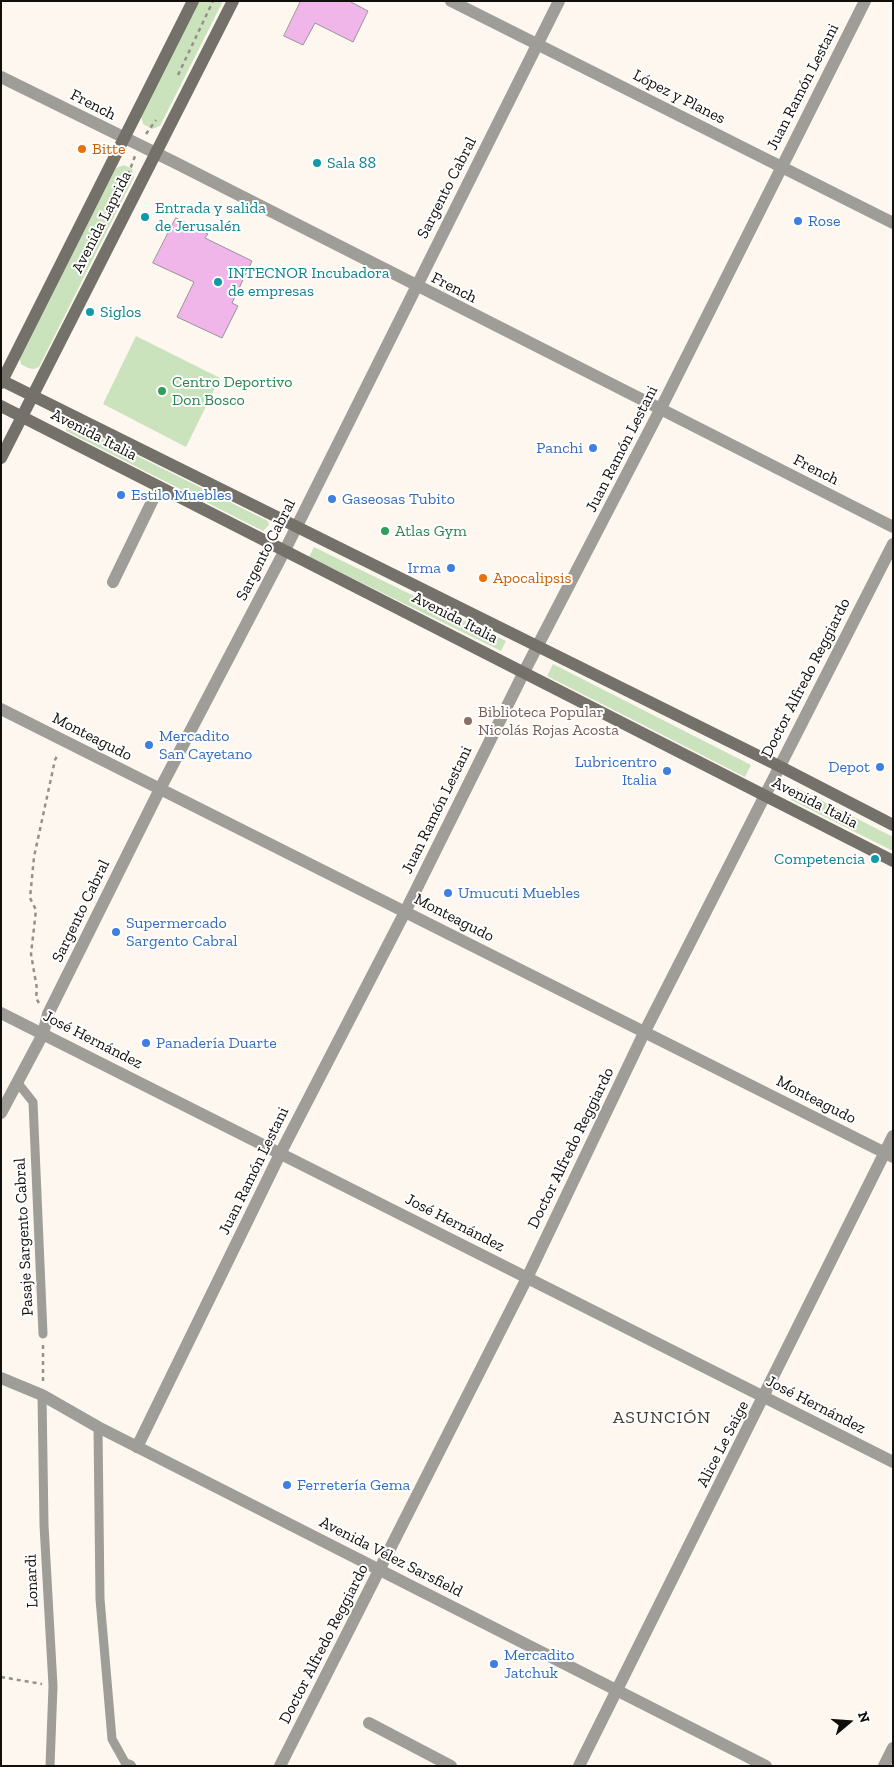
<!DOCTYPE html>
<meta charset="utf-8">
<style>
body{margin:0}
#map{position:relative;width:894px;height:1767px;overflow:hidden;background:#fef7ef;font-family:"Zilla Slab",serif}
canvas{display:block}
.frame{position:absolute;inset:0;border:2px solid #110f0b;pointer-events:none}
.north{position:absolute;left:824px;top:1697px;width:50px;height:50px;-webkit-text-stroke:4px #fff;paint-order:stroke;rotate:72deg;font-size:14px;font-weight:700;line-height:20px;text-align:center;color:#110f0b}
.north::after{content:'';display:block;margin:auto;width:18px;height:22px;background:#110f0b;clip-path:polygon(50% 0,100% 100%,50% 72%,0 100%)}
</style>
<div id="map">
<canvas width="894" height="1767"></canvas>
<div class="frame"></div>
<div class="north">N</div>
</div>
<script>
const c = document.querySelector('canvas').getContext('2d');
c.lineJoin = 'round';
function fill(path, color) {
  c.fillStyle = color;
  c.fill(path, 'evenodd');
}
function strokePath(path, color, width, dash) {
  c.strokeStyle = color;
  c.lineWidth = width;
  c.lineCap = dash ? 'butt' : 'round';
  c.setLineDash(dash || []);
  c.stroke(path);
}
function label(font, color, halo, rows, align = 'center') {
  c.font = font + ' "Zilla Slab",serif';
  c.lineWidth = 4;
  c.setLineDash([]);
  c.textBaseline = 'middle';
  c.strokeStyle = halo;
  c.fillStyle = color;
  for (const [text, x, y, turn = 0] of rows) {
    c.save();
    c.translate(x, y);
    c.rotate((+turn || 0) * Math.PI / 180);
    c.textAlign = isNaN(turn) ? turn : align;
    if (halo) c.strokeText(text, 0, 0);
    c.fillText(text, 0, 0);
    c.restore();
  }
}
fill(new Path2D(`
 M199,1H223L160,126L152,129L143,124L141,116Z
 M124,165L132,169L134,177L39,367C32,371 28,368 21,364L19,357L116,168Z
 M136,336L220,378L186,447L103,404Z
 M71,423L268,521L269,525L263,531L66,431L67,424Z
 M314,547L506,641L501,651L309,557Z
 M553,664L751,765L745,777L547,676Z
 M797,788L893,837V851L791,800Z`), '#cae3bd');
const building = new Path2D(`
 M301,1H349L368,11L353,42L315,23L303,45L284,36Z
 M176,218L208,234L205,238L252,261L232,303L238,306L222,338L177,317L194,282L153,263Z`);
fill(building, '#f0b6ea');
strokePath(building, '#9a9199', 1);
strokePath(new Path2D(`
 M178,75L213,1
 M146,134L156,120
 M128,175L135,156
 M39,1003L36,998L37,989L31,954L36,910L30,898L34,857L55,760L58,754
 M43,1381V1344
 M1,1677L42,1684`), '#95908a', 2.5, [4, 4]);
strokePath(new Path2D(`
 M17,1082L33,1102L43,1334
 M42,1395L44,1525L53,1686L50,1766
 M98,1427L100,1599L112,1739L127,1766`), '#9f9d98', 9);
strokePath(new Path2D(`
 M451,1L893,223
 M1,77L176,163L893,527
 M113,582L159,487
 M1,709L893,1157
 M1,1013L893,1462
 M1,1113L43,1034L48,1014L160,789L285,550L559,1
 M137,1447L281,1152L405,912L524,672L660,410L865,1
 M369,1723L451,1766
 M127,1765L130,1766
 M280,1766L527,1278L644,1033L893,544
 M579,1766L893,1136
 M884,1766L893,1748`), '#9f9d98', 12);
strokePath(new Path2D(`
 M1,1378L42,1395L98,1427L766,1766`), '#9f9d98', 12);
strokePath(new Path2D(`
 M1,380L779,766L893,825
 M1,383L193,1
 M1,406L893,861
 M1,458L233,1`), '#74716a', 12);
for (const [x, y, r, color] of [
 [82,149,5,"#e8710a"],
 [317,163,5,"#0f9aa8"],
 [145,217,5,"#0f9aa8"],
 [798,221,5,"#3f7fe0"],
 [218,282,5,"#0f9aa8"],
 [90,312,5,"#0f9aa8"],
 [162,391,5,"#2e9e5b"],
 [593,448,5,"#3f7fe0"],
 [121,495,5,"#3f7fe0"],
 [332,499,5,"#3f7fe0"],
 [385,531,5,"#2e9e5b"],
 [451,568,5,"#3f7fe0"],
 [483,578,5,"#e8710a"],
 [468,721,5,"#8d6e63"],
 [149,745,5,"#3f7fe0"],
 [880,767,5,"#3f7fe0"],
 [667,771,5,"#3f7fe0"],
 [875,859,5,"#0f9aa8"],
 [448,893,5,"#3f7fe0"],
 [116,932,5,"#3f7fe0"],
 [146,1043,5,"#3f7fe0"],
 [287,1485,5,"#3f7fe0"],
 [494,1664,5,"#3f7fe0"]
]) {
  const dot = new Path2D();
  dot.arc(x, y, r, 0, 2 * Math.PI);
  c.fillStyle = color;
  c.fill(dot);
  strokePath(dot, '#fff', 2);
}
label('16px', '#110f0b', '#fff', [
 ["Juan Ramón Lestani",803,87,-63],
 ["López y Planes",679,97,27],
 ["French",93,105,27],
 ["Sargento Cabral",447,188,-63],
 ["Avenida Laprida",102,222,-63],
 ["French",454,288,27],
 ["Avenida Italia",94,435,27],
 ["Juan Ramón Lestani",622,449,-63],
 ["French",816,470,27],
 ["Sargento Cabral",266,550,-63],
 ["Avenida Italia",455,618,27],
 ["Doctor Alfredo Reggiardo",806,678,-63],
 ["Monteagudo",92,737,27],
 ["Avenida Italia",815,803,27],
 ["Juan Ramón Lestani",437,810,-64],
 ["Sargento Cabral",81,911,-64],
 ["Monteagudo",454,918,27],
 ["José Hernández",93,1040,27],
 ["Monteagudo",816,1100,27],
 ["Doctor Alfredo Reggiardo",571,1148,-64],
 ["Juan Ramón Lestani",254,1171,-64],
 ["José Hernández",455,1223,27],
 ["Pasaje Sargento Cabral",24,1237,-93],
 ["José Hernández",816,1405,27],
 ["Alice Le Saige",723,1444,-63],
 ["Avenida Vélez Sarsfield",391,1557,27],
 ["Lonardi",32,1581,-92],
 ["Doctor Alfredo Reggiardo",324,1644,-63]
]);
label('16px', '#c56008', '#fff', [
 ["Bitte",92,149],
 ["Apocalipsis",493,578]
], 'left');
label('16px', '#0d838f', '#fff', [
 ["Sala 88",327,163],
 ["Entrada y salida",155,208],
 ["de Jerusalén",155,226],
 ["INTECNOR Incubadora",228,273],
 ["de empresas",228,291],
 ["Siglos",100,312],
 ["Competencia",865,859,"right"]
], 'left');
label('16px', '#366cbe', '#fff', [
 ["Rose",808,221],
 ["Panchi",583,448,"right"],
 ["Estilo Muebles",131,495],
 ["Gaseosas Tubito",342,499],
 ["Irma",441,568,"right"],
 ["Mercadito",159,736],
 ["San Cayetano",159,754],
 ["Lubricentro",657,762,"right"],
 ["Italia",657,780,"right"],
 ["Depot",870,767,"right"],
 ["Umucuti Muebles",458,893],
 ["Supermercado",126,923],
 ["Sargento Cabral",126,941],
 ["Panadería Duarte",156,1043],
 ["Ferretería Gema",297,1485],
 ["Mercadito",504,1655],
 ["Jatchuk",504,1673]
], 'left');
label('16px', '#27864d', '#fff', [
 ["Centro Deportivo",172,382],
 ["Don Bosco",172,400],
 ["Atlas Gym",395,531]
], 'left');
label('16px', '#785e54', '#fff', [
 ["Biblioteca Popular",478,712],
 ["Nicolás Rojas Acosta",478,730]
], 'left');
c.letterSpacing = '1px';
label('18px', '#433d34', '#fff', [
 ["ASUNCIÓN",662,1418]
]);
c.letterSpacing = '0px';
</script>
